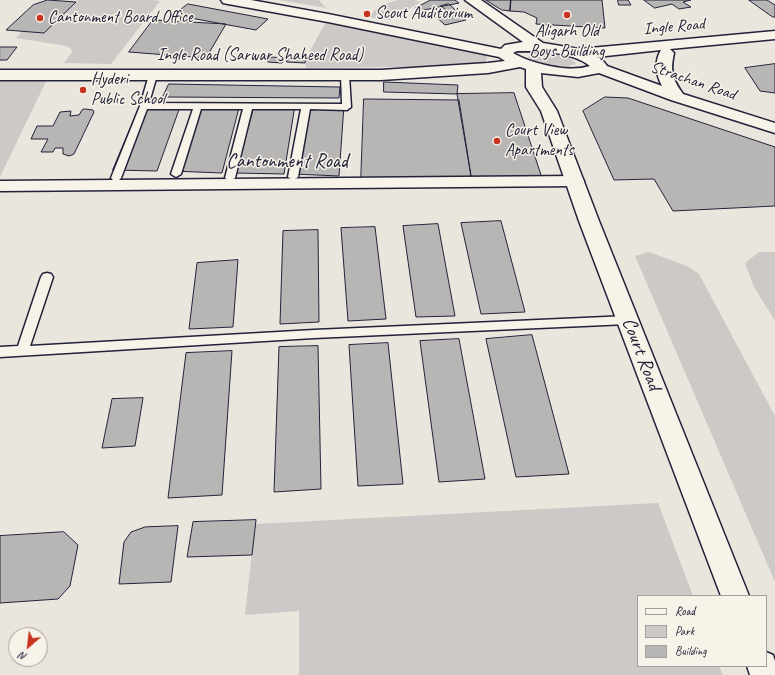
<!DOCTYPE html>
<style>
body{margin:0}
#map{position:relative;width:775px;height:675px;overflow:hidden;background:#eae6de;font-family:Caveat,sans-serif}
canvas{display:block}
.legend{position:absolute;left:637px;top:595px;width:130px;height:72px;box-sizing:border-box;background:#f7f3e8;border:1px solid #a29fa3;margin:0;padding:5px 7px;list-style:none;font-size:12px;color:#22223b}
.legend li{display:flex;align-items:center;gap:8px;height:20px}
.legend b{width:20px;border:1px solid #a29fa3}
.north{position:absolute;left:8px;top:627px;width:40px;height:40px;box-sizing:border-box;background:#f7f3e8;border:1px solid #a29fa3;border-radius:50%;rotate:208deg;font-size:11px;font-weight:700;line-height:16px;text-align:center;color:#22223b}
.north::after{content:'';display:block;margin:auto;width:14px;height:18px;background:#c8321e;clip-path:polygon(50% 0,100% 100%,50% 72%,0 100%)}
</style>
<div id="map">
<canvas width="775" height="675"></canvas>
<ul class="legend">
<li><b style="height:5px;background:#f7f3e8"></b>Road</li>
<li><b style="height:11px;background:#cdc9c6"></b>Park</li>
<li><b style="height:11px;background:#b8b6b5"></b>Building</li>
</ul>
<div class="north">N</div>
</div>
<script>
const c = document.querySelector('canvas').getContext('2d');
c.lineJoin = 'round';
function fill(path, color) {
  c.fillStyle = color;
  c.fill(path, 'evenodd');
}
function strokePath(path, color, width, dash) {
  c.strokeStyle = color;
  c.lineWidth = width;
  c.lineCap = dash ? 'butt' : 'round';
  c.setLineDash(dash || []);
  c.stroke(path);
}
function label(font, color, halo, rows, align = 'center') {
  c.font = font + ' Caveat,sans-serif';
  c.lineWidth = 3;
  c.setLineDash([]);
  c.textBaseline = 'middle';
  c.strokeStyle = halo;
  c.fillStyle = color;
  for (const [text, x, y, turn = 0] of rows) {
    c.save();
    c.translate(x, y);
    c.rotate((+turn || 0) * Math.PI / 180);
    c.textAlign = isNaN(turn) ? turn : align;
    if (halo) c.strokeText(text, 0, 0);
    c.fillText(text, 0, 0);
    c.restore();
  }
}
fill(new Path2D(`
 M78,0H152L160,1L111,64L64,63L72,52L71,49L66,46L16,38L22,31L44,33Z
 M279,0H319L326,8Z
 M398,0H415L421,2L390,20L368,17L380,5Z
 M328,18L490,46L485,66L306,68V58Z
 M534,53C544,53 572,54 576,64C563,69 539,66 528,57Z
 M51,71L0,177V72Z
 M649,252L687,266L699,274L775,416V582L635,256Z
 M759,252H775V321L754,287L745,263Z
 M658,503L693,596H638V666H719L723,675H299V611L245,615L255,524Z`), '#cdc9c6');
const building = new Path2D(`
 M48,0L76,2L44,33L6,30L33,5Z
 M431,0H455L459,3L419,11L416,8Z
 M486,0H511L510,11L502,10Z
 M511,0H602L605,28L536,24L537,18L524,12L510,11Z
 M618,0H628L631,5H619Z
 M644,0H691L683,2L691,7L679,9L672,4L655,8Z
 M749,0H767L775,5V17H773Z
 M188,4L268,19L256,30L174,15Z
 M449,4L466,20L445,25L433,14L447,11L441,6Z
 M153,20L226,24L206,58L129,52Z
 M0,47H17L7,60H0Z
 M271,57L285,58L282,63L268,62Z
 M287,57L306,58L305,63L287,62Z
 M775,64V93L760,91L745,68Z
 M384,82L458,85L457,94L384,92Z
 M169,84L340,87L339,98L163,97Z
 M514,93L543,181L472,182L457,94Z
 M605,97L628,98L775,147V206L673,211L654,179L614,180L583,111Z
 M364,99L459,100L472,182L361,183Z
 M141,103L181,104L157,171L113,170Z
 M240,104L222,173L172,171L196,106Z
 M255,104L295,105L284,174L236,173Z
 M304,105H344L339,176L293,174Z
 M85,109L93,110L94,112L74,154L69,156L63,154V148H55L53,152H41L48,139H31L37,126H53L60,112L71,111L70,116L79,115L82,110Z
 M501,221L525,312L481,314L461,223Z
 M438,224L455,316L416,317L403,226Z
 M375,227L386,319L348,321L341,228Z
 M318,230L319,322L280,324L283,231Z
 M238,260L233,327L189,329L197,263Z
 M532,335L569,474L516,477L486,339Z
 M459,339L485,479L439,482L420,341Z
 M388,343L403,484L358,486L349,345Z
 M318,346L321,489L274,492L279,347Z
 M232,351L222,495L168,498L186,353Z
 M143,398L135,446L102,448L112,399Z
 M256,520L252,555L187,557L193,522Z
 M178,526L171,582L119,584L124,542L131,532L145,527Z
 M64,532L78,545L70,586L58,599L0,603V536Z`);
fill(building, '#b8b6b5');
strokePath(building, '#22223b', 1);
const lane = new Path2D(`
 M153,72L157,75L149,103L342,104L341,75L345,72L349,75L351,107L347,110L310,109L298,177L293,180L288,177L301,109H252L235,178L230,181L225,178L243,109H201L181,174L176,177L171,174L193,109H147L121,178L119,180H113L111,178L140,106L149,75Z
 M47,273L51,274L53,277L30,346L314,330L628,316L632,317L634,320L632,323L628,324L314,338L0,357V347L18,346L41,277L43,274Z`);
const street = new Path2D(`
 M575,176L581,177L584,181L581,185L575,186L0,191V181Z`);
const secondary = new Path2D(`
 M221,0H251L328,14L501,49L505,45L523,42L465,0H481L543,43L579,49L775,31V39L670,49L674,53C670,72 672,78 683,94L775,123V133L671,100L599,73L578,77L541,73L542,87L557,111L599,221L749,596H721L579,221L541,111L526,87V69L520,67L488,73L381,80H0V70H381L488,63L505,61L499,57L328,22L228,4L223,3ZM661,50C654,61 656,75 662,86L607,66L604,62L597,57ZM517,51C541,51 570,51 590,66C569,73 532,64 513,53Z
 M766,652L773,655L775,661V675H750L747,666H766Z`);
strokePath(lane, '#22223b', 3);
strokePath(street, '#22223b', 3);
strokePath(secondary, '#22223b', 3);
fill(lane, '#f7f3e8');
fill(street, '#f7f3e8');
fill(secondary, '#f7f3e8');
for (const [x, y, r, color] of [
 [367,14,4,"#c8321e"],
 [567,15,4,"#c8321e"],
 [40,18,4,"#c8321e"],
 [83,90,4,"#c8321e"],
 [497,141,4,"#c8321e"]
]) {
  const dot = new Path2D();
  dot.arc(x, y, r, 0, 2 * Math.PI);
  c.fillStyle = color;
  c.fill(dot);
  strokePath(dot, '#f7f3e8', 1.5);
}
label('17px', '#22223b', '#f7f3e8', [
 ["Scout Auditorium",375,14],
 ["Cantonment Board Office",48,18],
 ["Aligarh Old",567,32,"center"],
 ["Boys Building",567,52,"center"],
 ["Hyderi",91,80],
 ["Public School",91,100],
 ["Court View",505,131],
 ["Apartments",505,151]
], 'left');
label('17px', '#22223b', '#f7f3e8', [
 ["Ingle Road",674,27,-5],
 ["Ingle Road (Sarwar Shaheed Road)",260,56],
 ["Strachan Road",693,81,19]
]);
label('20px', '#22223b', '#f7f3e8', [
 ["Cantonment Road",287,162],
 ["Court Road",641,354,69]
]);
</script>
